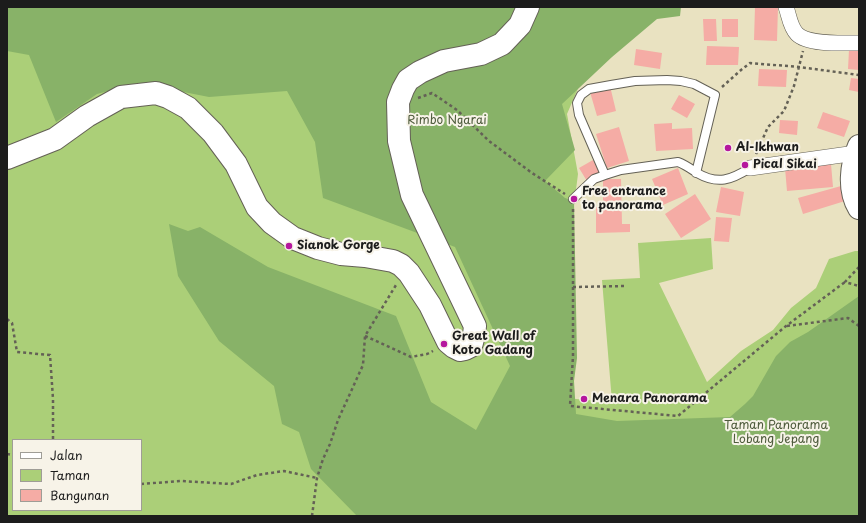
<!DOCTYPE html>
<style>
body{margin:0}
#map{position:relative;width:866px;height:523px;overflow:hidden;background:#e9e2c1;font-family:"Playpen Sans",sans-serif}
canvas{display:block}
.frame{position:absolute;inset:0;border:8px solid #1c1c1c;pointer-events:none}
.legend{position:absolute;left:12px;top:439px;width:130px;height:72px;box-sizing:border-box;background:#f7f3e8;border:1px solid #9f9d96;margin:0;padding:5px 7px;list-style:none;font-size:12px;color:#1c1c1c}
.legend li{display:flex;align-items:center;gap:8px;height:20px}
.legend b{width:20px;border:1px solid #9f9d96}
</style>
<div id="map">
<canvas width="866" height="523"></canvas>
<div class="frame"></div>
<ul class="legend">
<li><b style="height:5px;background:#fff"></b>Jalan</li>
<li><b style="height:11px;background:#abcf78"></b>Taman</li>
<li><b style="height:11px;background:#f5aca5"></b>Bangunan</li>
</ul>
</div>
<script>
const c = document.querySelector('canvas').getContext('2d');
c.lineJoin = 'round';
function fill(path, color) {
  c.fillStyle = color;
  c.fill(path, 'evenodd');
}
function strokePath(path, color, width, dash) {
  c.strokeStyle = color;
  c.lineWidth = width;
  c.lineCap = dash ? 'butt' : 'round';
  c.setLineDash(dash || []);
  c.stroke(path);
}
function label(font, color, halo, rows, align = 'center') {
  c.font = font + ' "Playpen Sans",sans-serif';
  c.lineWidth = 4;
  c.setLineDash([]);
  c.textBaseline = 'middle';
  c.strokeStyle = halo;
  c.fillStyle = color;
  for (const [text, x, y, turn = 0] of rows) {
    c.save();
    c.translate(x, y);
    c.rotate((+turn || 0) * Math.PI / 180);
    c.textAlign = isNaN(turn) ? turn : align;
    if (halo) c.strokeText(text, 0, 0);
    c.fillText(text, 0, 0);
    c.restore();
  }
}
fill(new Path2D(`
 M7,7L580,84L567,114L578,174L572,221L564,398L612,402L602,280L640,278L638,243L711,238L713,269L659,283L707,382L741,351L773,330L791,308L816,288L829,259L855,251H859V516H7ZM13,440H141V510H13Z`), '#abcf78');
fill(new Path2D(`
 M7,7H681L680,16L657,19L612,57L562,104L575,150L545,181L565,198L574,201L577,358L574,381L576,414L617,421L730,417L745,404L753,396L776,356L790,342L808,332L859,296V516H357L311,469L299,432L282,424L274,386L219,341L178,276L169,224L188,231L200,227L268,267L396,316L431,402L476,430L510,366L455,247L323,198L315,142L287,91L209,97L138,83L97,94L56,122L29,55L7,51Z`), '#88b268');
fill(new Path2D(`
 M755,7H778L777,41L754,40Z
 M703,19H716L717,41H704Z
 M722,19H738V37H722Z
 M707,46L739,47L738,65H706Z
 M636,49L662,53L660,69L634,65Z
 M849,50L859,51V70L848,69Z
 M759,69L787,70L786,87L758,86Z
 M851,78L859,79V92L849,90Z
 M610,86L616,111L597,116L590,92Z
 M679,95L695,104L687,118L671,109Z
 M823,112L850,121L844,137L817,128Z
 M780,120L798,121L797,135L779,133Z
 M672,123V129L692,128L693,149L656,151L654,124Z
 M619,127L629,161L607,168L596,134Z
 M593,160L604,178L590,186L579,168Z
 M831,164L833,187L787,191L785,168Z
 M678,168L688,194L663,205L652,179Z
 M603,179H621L622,224H630V232L596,233V207H603Z
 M841,186L845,201L803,214L798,198Z
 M721,187L744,192L740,216L716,212Z
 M695,194L711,219L681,238L665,214Z
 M716,217L732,218L729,242L714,241Z`), '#f5aca5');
const service = new Path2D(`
 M605,175L579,115L577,103L581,95L589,89L611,85L635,81L667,80L681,81L694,84L715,95L696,173
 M573,199L594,179L605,175L621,170L678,162C686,165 691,169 697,173C718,185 731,180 750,168`);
const minor = new Path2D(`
 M786,7C789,15 790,27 797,34C808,45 843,43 859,43
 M750,168L856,153`);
const secondary = new Path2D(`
 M859,146C851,165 848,190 859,208
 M7,158L55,139L87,116L121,97L156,93L168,97L188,108L213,133L236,164L257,207L272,223L293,238L318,248L341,254L365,256L393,261L401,265L409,273L430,305L448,342L454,347L460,350L465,349L471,346L474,335L475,326L412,195L399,141L398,102L403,89L408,80L420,72L444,61L481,54L502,44L520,25L528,7`);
strokePath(service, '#646156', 10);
strokePath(minor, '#646156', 16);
strokePath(secondary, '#646156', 24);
strokePath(new Path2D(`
 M722,87L741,70L750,63L799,67L859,75
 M418,98L432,93L457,110L489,141L532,173L565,194
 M756,154L768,127L784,111L794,86L803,51
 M573,209V356L570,406L678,416L786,326L845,282
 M859,267L845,282L859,286
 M573,287L626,286
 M7,319L12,323L17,352L50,355L53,399V440
 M787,326L848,318L859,326
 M365,336L411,357L427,354L433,351
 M7,454L13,455
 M141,484L181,481L231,484L257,475L284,471L317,478
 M312,516L317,478L323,459L330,444L338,420L363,365L365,336L396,285`), '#646156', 2.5, [3, 3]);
strokePath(service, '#fff', 8);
strokePath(minor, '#fff', 15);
strokePath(secondary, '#fff', 22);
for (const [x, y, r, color] of [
 [728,148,4,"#b5179e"],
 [745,165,4,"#b5179e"],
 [574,199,4,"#b5179e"],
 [289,246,4,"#b5179e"],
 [444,344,4,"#b5179e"],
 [584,399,4,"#b5179e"]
]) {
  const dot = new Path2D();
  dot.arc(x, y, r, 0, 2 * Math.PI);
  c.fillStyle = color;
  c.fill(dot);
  strokePath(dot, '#f7f3e8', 1.5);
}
label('12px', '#4e5b3c', '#f7f3e8', [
 ["Rimbo Ngarai",447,121],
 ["Taman Panorama",776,426],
 ["Lobang Jepang",776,440]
]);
label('bold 12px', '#1c1c1c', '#f7f3e8', [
 ["Al-Ikhwan",736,148],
 ["Pical Sikai",753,165],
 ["Free entrance",582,192],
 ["to panorama",582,206],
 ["Sianok Gorge",297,246],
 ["Great Wall of",452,337],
 ["Koto Gadang",452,351],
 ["Menara Panorama",592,399]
], 'left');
</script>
